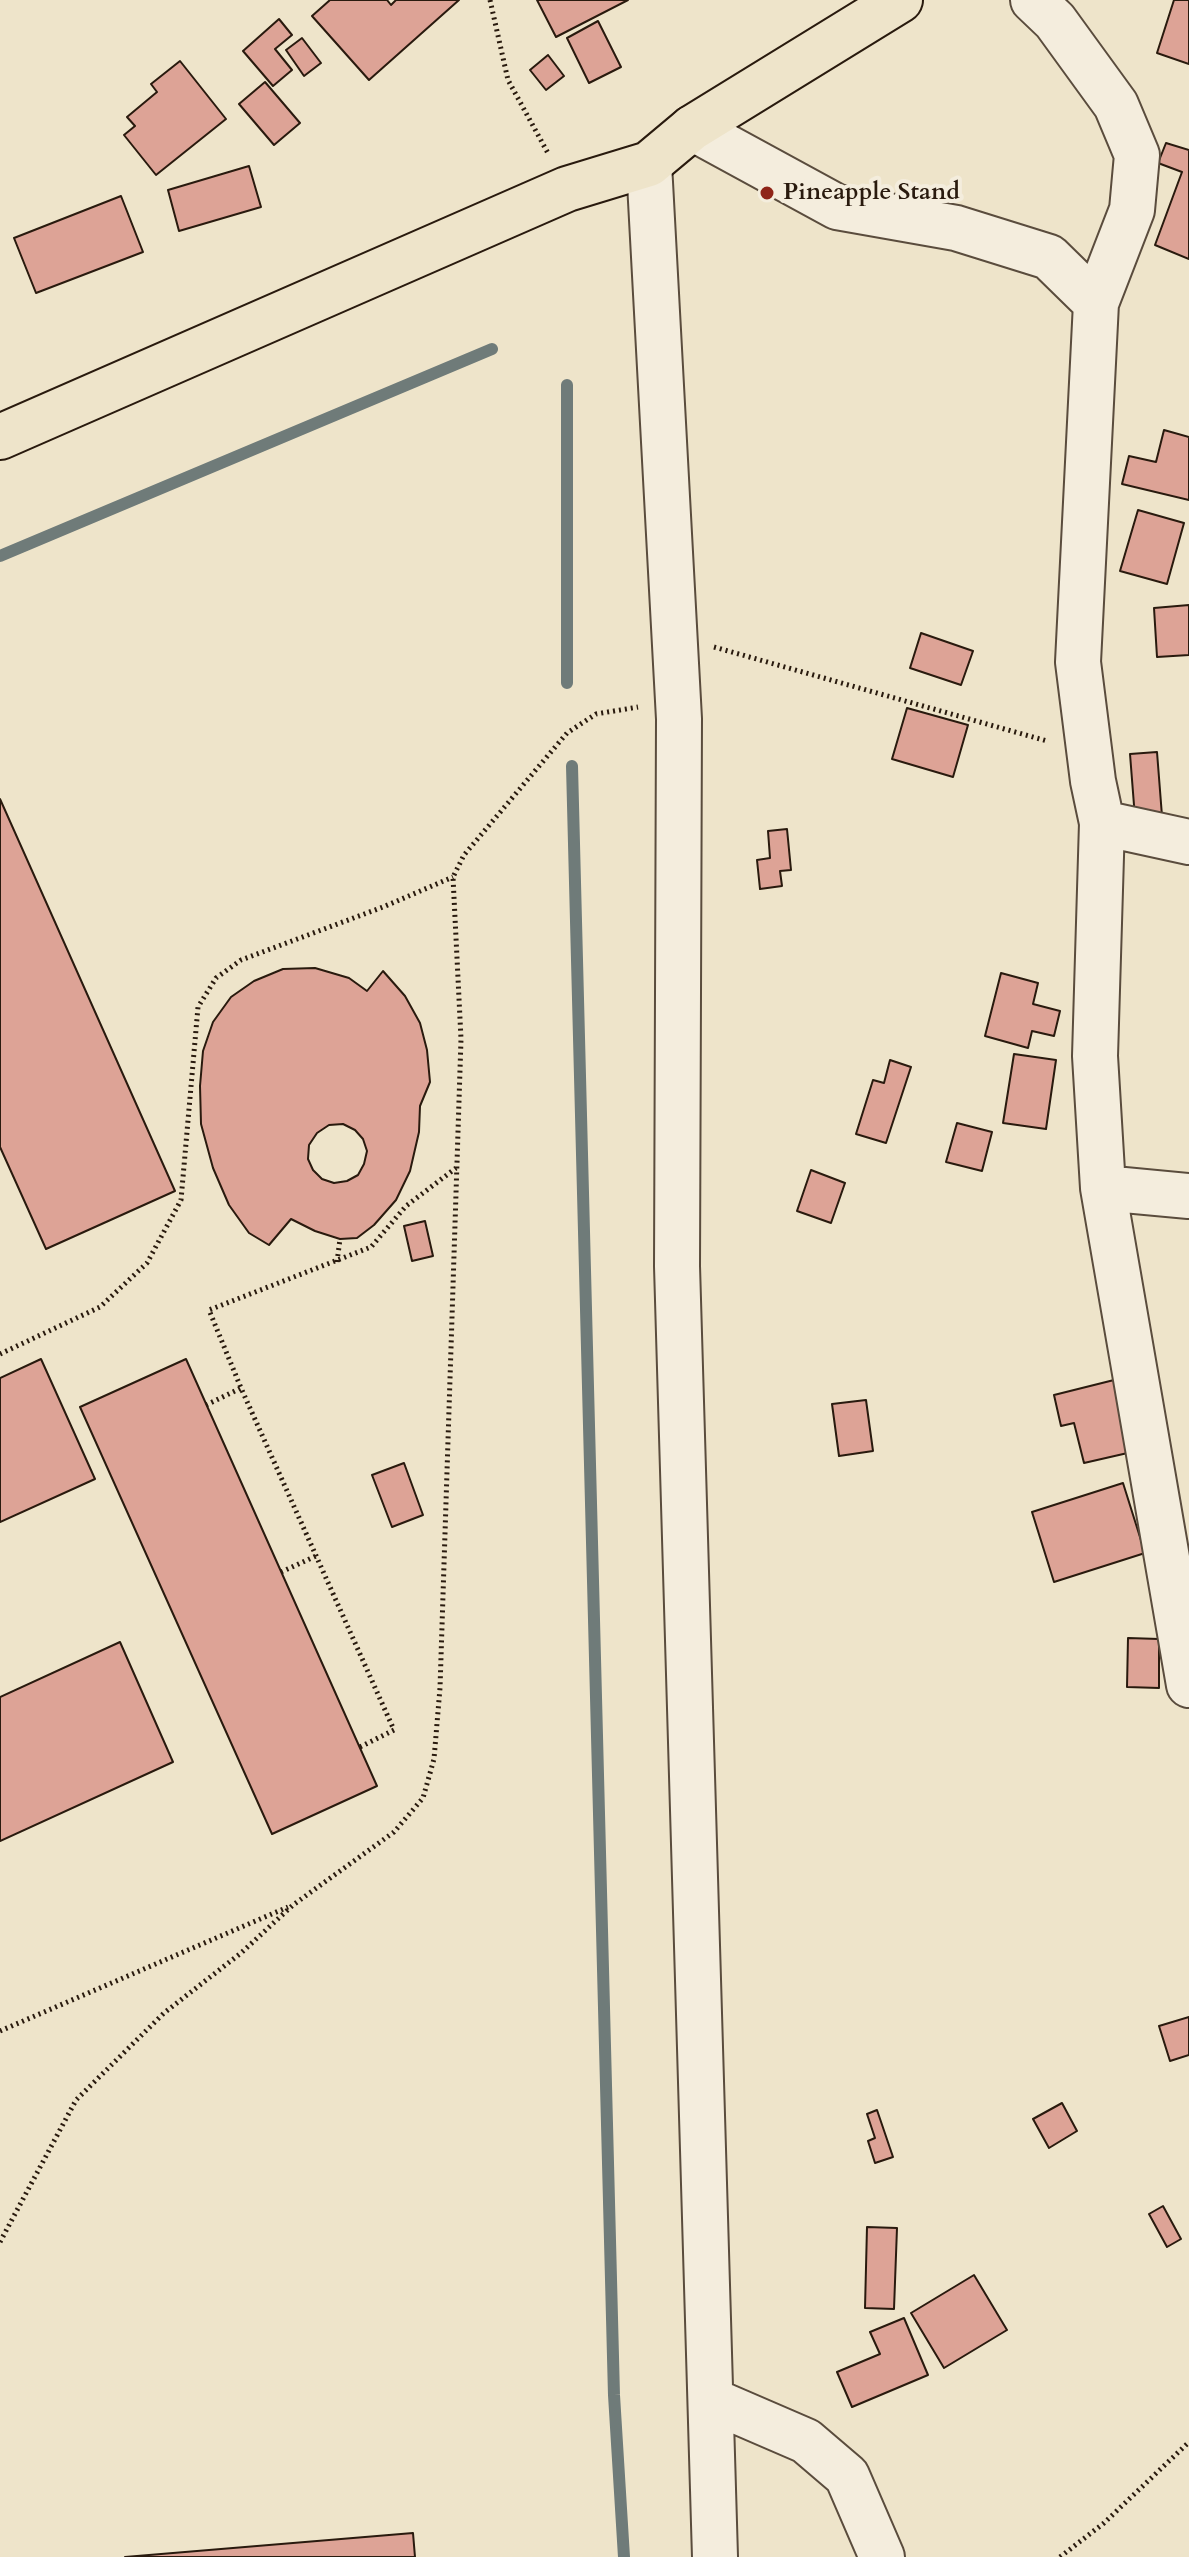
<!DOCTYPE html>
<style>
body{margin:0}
canvas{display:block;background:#eee4ca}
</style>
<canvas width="1189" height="2557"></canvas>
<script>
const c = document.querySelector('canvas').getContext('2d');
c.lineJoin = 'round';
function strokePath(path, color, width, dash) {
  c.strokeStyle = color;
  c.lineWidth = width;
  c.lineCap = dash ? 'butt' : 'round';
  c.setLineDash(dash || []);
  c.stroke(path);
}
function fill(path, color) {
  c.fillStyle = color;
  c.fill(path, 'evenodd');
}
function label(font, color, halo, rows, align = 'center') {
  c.font = font + ' Cardo,serif';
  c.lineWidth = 8;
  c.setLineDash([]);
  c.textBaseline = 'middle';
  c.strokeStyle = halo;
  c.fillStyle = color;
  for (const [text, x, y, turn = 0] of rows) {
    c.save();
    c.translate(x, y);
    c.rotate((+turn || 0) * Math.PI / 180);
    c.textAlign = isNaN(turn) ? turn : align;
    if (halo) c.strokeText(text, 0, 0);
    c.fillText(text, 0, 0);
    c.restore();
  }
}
strokePath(new Path2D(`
 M567,385V683
 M0,556L492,349
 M572,766L614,2395L624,2557`), '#6f7b79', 12);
const building = new Path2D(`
 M330,0H387L391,5L396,0H459L369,80L312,16Z
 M537,0H628L556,37Z
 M1174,0H1189V64L1157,53Z
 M279,19L292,35L275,49L292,70L273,86L243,51Z
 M598,21L621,67L589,83L567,38Z
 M302,38L321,63L304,76L286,50Z
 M548,55L564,76L546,90L530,70Z
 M180,61L226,119L156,175L124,135L135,126L127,117L157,92L151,84Z
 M265,82L300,123L274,145L239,104Z
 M1166,143L1189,150V259L1155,245L1182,172L1158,163Z
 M249,166L261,207L179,231L168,190Z
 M121,196L143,252L36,293L14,238Z
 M1164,430L1189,437V500L1122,484L1129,456L1156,462Z
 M1138,510L1184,523L1167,584L1120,571Z
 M1189,605V655L1157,657L1154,608Z
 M921,633L973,651L961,685L910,668Z
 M907,708L968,725L953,777L892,759Z
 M1157,752L1162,816L1135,818L1130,754Z
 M0,799L175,1191L46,1249L0,1147Z
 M787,829L791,870L780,871L782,886L760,889L757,860L770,858L768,831Z
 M315,968L349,978L367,991L383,971L405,996L420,1023L427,1050L430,1082L420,1106L419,1132L410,1171L396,1200L374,1225L357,1238L340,1239L315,1231L291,1219L269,1245L249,1233L229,1205L213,1168L201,1124L200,1086L203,1051L213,1022L231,997L254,981L283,969ZM343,1124L355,1130L363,1139L367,1151L364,1164L358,1175L347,1181L334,1183L322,1179L313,1170L308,1159L309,1145L317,1133L329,1125Z
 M1001,973L1038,983L1033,1004L1060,1011L1054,1036L1032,1031L1028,1048L985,1036Z
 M1014,1054L1056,1060L1046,1129L1003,1123Z
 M890,1060L911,1067L886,1143L856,1134L873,1080L884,1083Z
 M957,1123L992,1132L982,1171L946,1162Z
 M811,1170L845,1183L831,1223L797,1211Z
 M425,1221L433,1256L412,1261L404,1226Z
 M41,1359L95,1479L0,1522V1378Z
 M186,1359L377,1786L272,1834L80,1407Z
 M1114,1380L1132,1452L1084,1463L1074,1423L1061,1426L1054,1395Z
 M866,1400L873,1451L839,1456L832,1404Z
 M404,1463L423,1515L392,1527L372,1475Z
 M1123,1483L1145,1553L1054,1582L1032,1512Z
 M1128,1638L1159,1639V1688L1127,1687Z
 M120,1642L173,1762L0,1841V1697Z
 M1189,2017V2055L1170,2061L1159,2026Z
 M1062,2103L1077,2131L1049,2148L1033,2119Z
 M877,2110L893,2157L875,2163L868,2141L875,2138L867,2114Z
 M1163,2206L1181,2239L1167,2247L1149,2214Z
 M867,2227L897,2228L894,2309L865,2308Z
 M974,2275L1007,2330L944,2368L911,2313Z
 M904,2318L928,2375L852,2407L837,2372L880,2354L870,2332Z
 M413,2533L415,2557H125Z`);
fill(building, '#dda396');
strokePath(building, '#291a0e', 2);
const minor = new Path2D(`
 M1033,0L1055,21L1116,105L1137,155L1132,210L1096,303L1078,662L1093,781L1102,823L1095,1056L1103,1188L1189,1685
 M692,128L837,207L956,228L1049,257L1096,303
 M649,164L679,719L677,1266L715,2557
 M1102,823L1189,842
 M1103,1188L1189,1196
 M711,2400L806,2441L847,2476L882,2557`);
const major = new Path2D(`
 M0,437L567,189L649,164L692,128L900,0`);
strokePath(minor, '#5a4c3d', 48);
strokePath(major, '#291a0e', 48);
strokePath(new Path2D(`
 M490,0L508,80L549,155
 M714,647L1047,741
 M337,1262L340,1239
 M0,1354L100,1307L147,1263L181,1200L198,1007L216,978L241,960L383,907L453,877
 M206,1405L241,1388
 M281,1572L316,1556
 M360,1747L394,1730L241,1388L209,1310L371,1247L406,1206L456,1168
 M0,2031L288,1907
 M0,2242L76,2100L164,2013L241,1953L293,1905L394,1832L423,1798L434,1759L440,1688L461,1039L453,877L464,855L567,733L596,714L638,707
 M1060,2557L1104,2523L1189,2442`), '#291a0e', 5, [2, 4]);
strokePath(minor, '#f4eddd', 44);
strokePath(major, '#eee4ca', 44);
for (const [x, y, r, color] of [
 [767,193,8,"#8f2418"]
]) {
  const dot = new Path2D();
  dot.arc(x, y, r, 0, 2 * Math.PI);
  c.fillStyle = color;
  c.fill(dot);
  strokePath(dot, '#f4eddd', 3);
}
label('bold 24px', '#291a0e', '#f4eddd', [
 ["Pineapple Stand",783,193]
], 'left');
</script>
